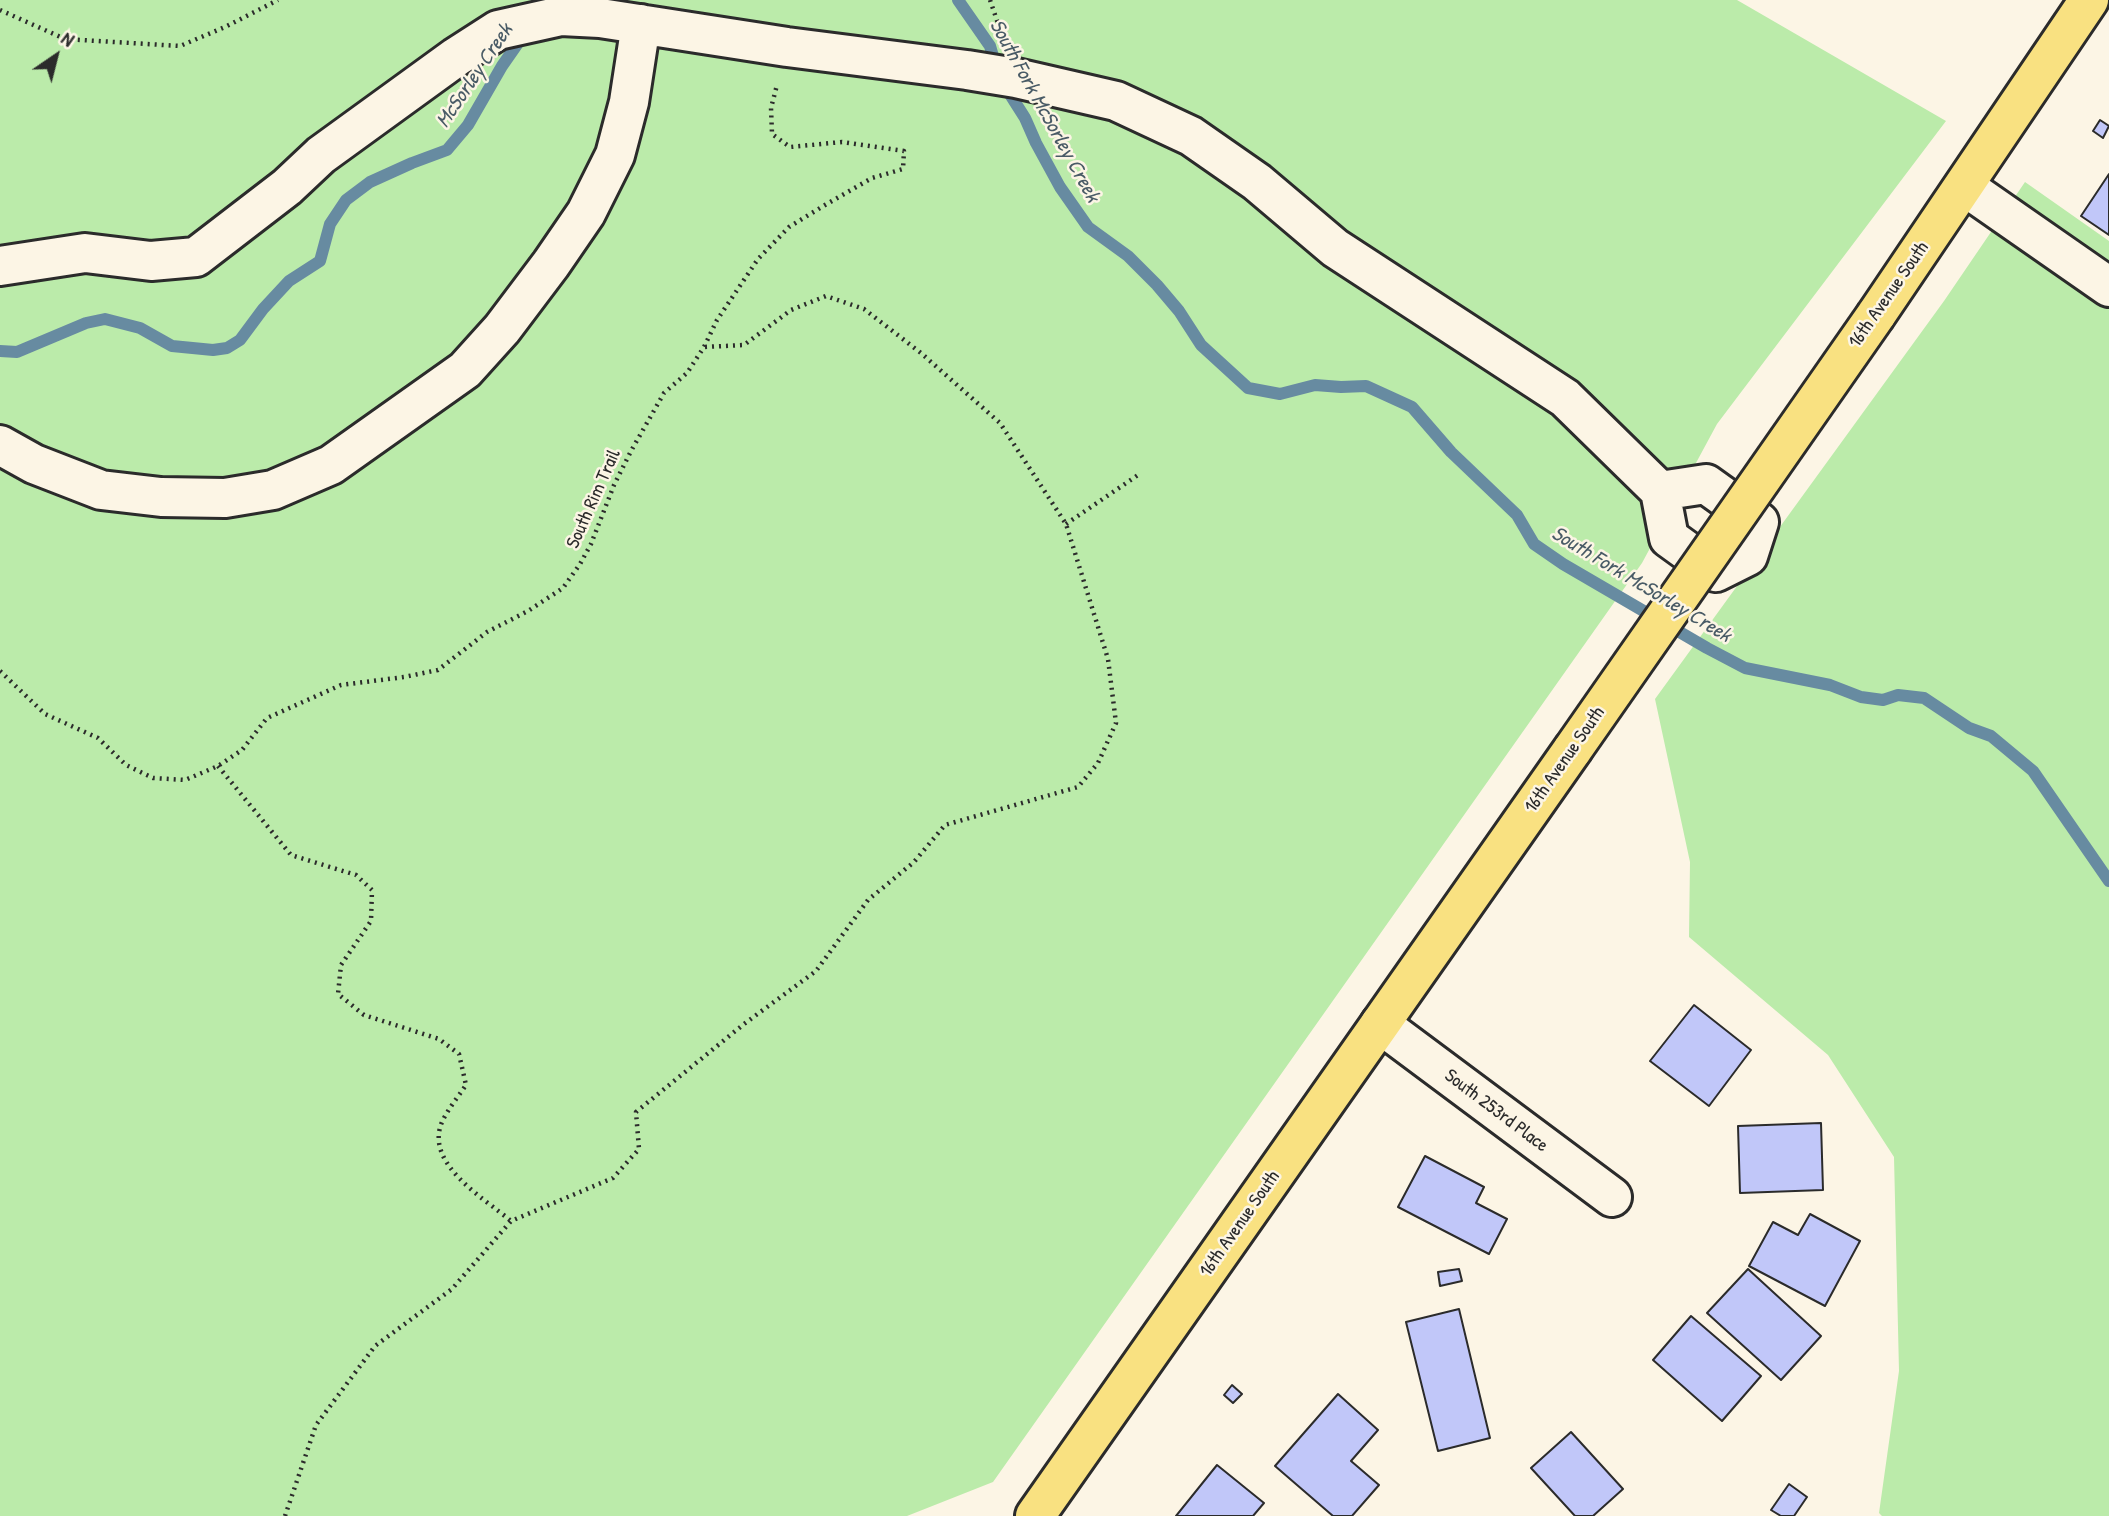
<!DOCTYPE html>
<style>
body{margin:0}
#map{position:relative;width:2109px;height:1516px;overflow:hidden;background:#fcf5e5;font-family:"Patrick Hand",sans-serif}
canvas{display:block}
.north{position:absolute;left:21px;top:21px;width:70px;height:70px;-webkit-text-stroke:5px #fcf5e5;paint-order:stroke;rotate:35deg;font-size:19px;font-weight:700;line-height:28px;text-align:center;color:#2b2b2b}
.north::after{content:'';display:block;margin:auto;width:24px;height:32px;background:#2b2b2b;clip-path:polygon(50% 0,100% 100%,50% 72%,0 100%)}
</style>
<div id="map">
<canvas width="2109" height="1516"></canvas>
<div class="north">N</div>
</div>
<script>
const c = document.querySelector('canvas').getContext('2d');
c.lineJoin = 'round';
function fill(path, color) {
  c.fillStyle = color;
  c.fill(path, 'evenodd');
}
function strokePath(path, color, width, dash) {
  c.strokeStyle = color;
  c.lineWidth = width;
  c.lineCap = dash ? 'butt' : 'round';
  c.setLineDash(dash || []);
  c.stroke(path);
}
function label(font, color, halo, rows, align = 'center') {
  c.font = font + ' "Patrick Hand",sans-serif';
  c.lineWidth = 5;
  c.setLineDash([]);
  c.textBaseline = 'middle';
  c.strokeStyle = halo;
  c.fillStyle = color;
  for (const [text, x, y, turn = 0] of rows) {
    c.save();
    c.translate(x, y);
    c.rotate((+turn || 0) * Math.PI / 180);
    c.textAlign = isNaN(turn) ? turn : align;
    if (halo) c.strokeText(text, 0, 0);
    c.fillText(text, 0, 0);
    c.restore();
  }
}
fill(new Path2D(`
 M0,0H1737L1946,121L1717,424L1642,563L993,1482L907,1516H0Z
 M2025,182L2109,241V1516H1882L1879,1513L1899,1371L1894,1157L1828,1055L1689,937L1690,862L1655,699L1944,301Z`), '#bbebaa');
strokePath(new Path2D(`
 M958,0L990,46L999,77L1025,118L1036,143L1060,187L1088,227L1128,256L1157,285L1179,311L1201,345L1248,388L1280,394L1315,385L1341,387L1366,386L1412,407L1451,452L1517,515L1534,544L1563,564L1707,648L1745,668L1830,685L1861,697L1883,700L1898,695L1924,698L1969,728L1991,736L2033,771L2109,881
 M0,351L17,352L86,323L105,319L140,328L172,346L213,350L227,348L240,340L263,309L289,281L320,261L330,224L346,200L370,182L412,163L447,150L468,125L502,66L525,33`), '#678ba1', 12);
const building = new Path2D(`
 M2100,120L2109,126L2103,138L2093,131Z
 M2109,174V235L2081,216Z
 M1694,1005L1751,1050L1709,1106L1650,1061Z
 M1821,1123L1823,1190L1740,1193L1738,1126Z
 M1425,1156L1484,1187L1476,1203L1507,1219L1489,1254L1398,1207Z
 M1810,1214L1860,1241L1825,1306L1749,1266L1773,1222L1798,1235Z
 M1459,1269L1462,1281L1440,1286L1438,1272Z
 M1748,1269L1821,1336L1781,1380L1707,1313Z
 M1459,1309L1490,1438L1438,1451L1406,1322Z
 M1691,1316L1761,1376L1722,1421L1653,1360Z
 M1232,1385L1242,1394L1233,1403L1224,1395Z
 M1338,1394L1378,1430L1351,1461L1379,1485L1352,1516H1333L1275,1466Z
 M1571,1432L1623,1489L1593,1516H1575L1531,1468Z
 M1217,1465L1264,1503L1253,1516H1176Z
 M1789,1484L1807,1497L1794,1516H1781L1771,1510Z`);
fill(building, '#c1c7f9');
strokePath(building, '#2b2b2b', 2);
const minor = new Path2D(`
 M1964,186L2109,287
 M0,266L85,253L151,261L196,257L287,187L321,155L456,57L498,30L561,16L600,18L787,47L967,70L1016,78L1116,101L1191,136L1257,182L1335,248L1565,398L1660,491L1669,538L1716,572L1748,556L1759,522L1706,484L1660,491
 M0,445L34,464L101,490L161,497L225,498L273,490L331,465L465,370L502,329L551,264L586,213L615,155L629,102L641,24
 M1380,1024L1612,1197`);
const major = new Path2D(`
 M1876,315L2089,0
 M1035,1516L1573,749`);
strokePath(minor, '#2b2b2b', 44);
strokePath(major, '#2b2b2b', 44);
strokePath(new Path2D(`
 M990,0L1003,38
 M0,10L65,39L180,46L225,27L278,0
 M1066,524L1138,475
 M0,671L45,714L98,738L126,765L153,778L185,780L218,766L242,750L267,718L341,685L404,677L438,670L487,632L528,611L563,588L580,564L591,544L614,485L631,451L664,393L687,373L704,347L717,320L758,259L789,227L825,205L872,178L903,169L904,151L842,142L790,147L772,134L771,108L777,85
 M218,766L291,855L356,875L372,890L371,921L341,965L338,994L364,1015L439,1039L459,1054L466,1085C458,1097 448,1109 442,1122C424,1164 484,1198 511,1221
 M285,1516L316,1425L375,1346L452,1289L511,1221L613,1178L639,1149L636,1112L744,1024L816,971L868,900L914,862L945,825L1078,787L1098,763L1116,723L1108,659L1066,524L1000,423L921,353L864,309L826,296L791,310L744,345L704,347`), '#2b2b2b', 4.5, [2, 5]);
strokePath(minor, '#fcf5e5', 38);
strokePath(major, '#f9e181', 38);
const majorBridge = new Path2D(`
 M1573,749L1876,315`);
strokePath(majorBridge, '#2b2b2b', 44, []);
strokePath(majorBridge, '#f9e181', 38);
label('19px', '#2b2b2b', '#fcf5e5', [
 ["16th Avenue South",1889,295,-55],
 ["South Rim Trail",594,499,-66],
 ["16th Avenue South",1565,760,-55],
 ["South 253rd Place",1496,1111,37],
 ["16th Avenue South",1240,1224,-55]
]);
label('italic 21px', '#495b66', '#fcf5e5', [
 ["McSorley Creek",475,76,-56],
 ["South Fork McSorley Creek",1044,111,61],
 ["South Fork McSorley Creek",1641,585,31]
]);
</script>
